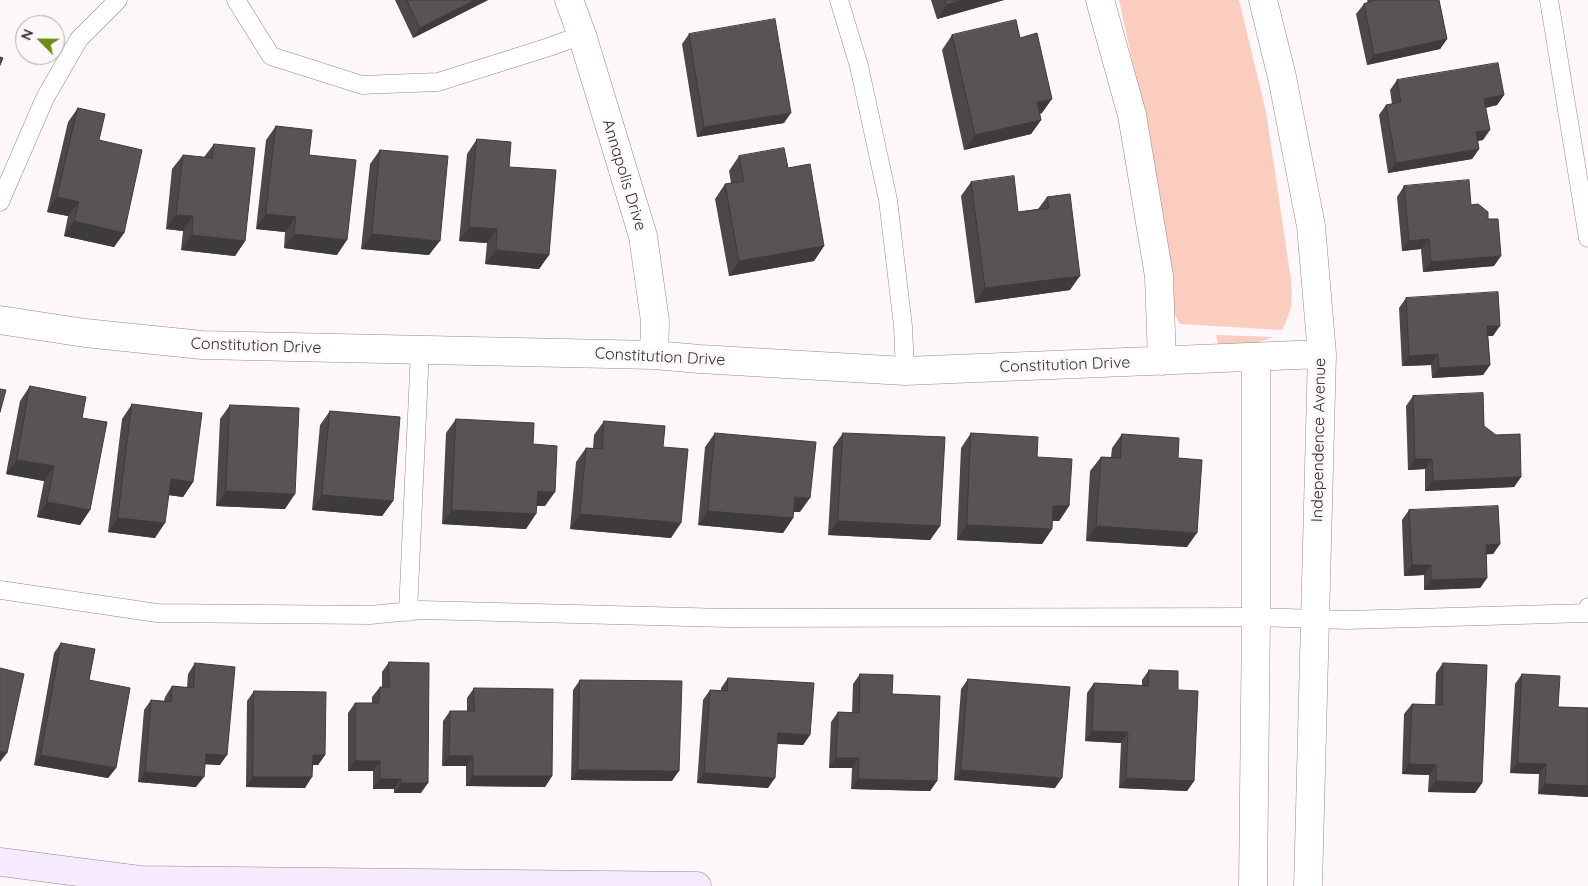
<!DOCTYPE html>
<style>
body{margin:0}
#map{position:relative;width:1588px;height:886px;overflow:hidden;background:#fdf7fa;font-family:Quicksand,sans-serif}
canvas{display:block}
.north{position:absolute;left:15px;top:15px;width:50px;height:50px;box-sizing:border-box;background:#fdf7fa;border:1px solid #aba7a9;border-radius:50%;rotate:293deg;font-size:14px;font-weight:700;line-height:20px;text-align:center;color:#302e2f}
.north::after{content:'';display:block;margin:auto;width:18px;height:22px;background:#6a8d13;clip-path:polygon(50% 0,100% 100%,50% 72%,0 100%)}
</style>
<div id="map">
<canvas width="1588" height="886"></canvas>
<div class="north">N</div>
</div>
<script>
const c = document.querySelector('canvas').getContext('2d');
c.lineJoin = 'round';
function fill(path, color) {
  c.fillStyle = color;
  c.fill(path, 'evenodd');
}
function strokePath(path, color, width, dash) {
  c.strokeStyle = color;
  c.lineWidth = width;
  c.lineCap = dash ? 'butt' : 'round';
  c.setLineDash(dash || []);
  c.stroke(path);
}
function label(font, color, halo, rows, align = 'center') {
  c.font = font + ' Quicksand,sans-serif';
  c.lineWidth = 5;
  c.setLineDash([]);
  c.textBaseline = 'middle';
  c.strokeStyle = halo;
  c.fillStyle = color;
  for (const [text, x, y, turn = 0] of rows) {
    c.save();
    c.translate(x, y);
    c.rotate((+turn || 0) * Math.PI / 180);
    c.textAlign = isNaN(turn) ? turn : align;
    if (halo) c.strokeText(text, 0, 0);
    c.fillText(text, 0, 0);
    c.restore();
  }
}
fill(new Path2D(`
 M1119,0H1239L1266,112L1291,280C1293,302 1292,310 1282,330L1180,324L1174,314L1150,143Z
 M1216,335L1272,337L1253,345H1218Z`), '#fbcdbe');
const lane = new Path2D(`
 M236,0L271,56L362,85L438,82L549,47L582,35
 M839,0L859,66L888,200L903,326L905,371
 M1549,0L1588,238
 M0,202L45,98L79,39L118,0
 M0,590L157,613L370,615L421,610L727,618L1256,617L1347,620L1587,613L1588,607
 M408,612L420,350`);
const street = new Path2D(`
 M569,0L582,35L643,236L655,321L654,355
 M1100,0L1132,115L1159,276L1162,361
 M1263,0L1282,77L1311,226L1322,354L1308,886
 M0,320L85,333L202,345L654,355L700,359L905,371L1322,354
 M1253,886L1256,617V357`);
const secondary = new Path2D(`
 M0,862L140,880L697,886`);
strokePath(lane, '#908b8e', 19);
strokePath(street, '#908b8e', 29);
strokePath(secondary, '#908b8e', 29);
strokePath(lane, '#fff', 18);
strokePath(street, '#fff', 28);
strokePath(secondary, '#f5eafe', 28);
fill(new Path2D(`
 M395,0H488L413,38Z
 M931,0H1004L937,19Z
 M1367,0H1439L1447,39L1440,49L1367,65L1356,14L1364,4L1368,3Z
 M689,34L784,123L697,137L682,44Z
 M952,35L1020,38L1042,113L1040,114L1041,120L1031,134L964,150L942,50Z
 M1397,80L1504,95L1497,105L1486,108L1483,140L1478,141L1479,149L1472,159L1388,173L1379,115L1386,105L1392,104L1390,90Z
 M78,108L99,140L124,233L114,247L64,236L68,216L47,212L68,122Z
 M276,126L309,155L337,255L284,248L285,232L256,229L266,140Z
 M477,139L509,167L549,255L539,269L485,264L487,243L459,241L467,154Z
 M214,144L245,241L235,256L181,250L183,231L166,229L172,169L183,155L204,157Z
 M380,150L429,255L361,249L370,164Z
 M739,156L788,168L824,246L814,261L729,276L715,199L725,184L731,183L729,171Z
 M971,182L1018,212L1038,209L1047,197L1070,290L975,303L961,196Z
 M1404,186L1471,205L1494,266L1423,272L1421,249L1402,251L1397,197Z
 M1406,298L1493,336H1488L1490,365L1483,375L1432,378L1431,365L1402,366L1399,308Z
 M30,386L82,418L90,510L80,525L37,517L44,481L6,474L20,401Z
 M1413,396L1484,426L1521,477L1514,487L1425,491V469L1408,470L1406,406Z
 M132,404L193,482L183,497L169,495L155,538L108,532L122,419Z
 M230,405L285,509L216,506L220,419Z
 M330,411L393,501L382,516L312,510L320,425Z
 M456,419L533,444L545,506H537L526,529L442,524L446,433Z
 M604,421L663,447L671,538L570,529L576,462L586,448H593L594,435Z
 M715,433L800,512H793V518L783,533L698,525L705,447Z
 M843,433L940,526L930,540L828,535L833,447Z
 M971,433L1037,457L1069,506L1059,521H1052V529L1042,544L957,540L961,448Z
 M1122,434L1178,458L1187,547L1086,541L1090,471L1101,457H1111L1112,448Z
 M1409,510L1500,544L1493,554H1486L1487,578L1480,588L1424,590V575L1404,576L1402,520Z
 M61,643L89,680L116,768L108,778L34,765L54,653Z
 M389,662L421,793H394V789H373V771H348V713L355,703H372V697L380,687H382V672Z
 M195,663L220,765L205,764L196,787L138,782L144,710L151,700L164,701L165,697L172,686L187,688L188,674Z
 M1443,663L1482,783L1475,793L1428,792L1429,775L1402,774L1404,714L1412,704L1435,705L1436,673Z
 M1149,670L1178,690L1194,781L1187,791L1119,788L1121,743L1085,741L1087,693L1094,683L1142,685V680Z
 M860,674L892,694L937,781L930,791L851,789L852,768H829L831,722L838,712L852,713L853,684Z
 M1522,674L1558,707L1588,708V797L1538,794L1539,774L1510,773L1515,684Z
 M728,678L810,735L803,745L777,744L768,788L697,783L703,700L710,690L721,691V688Z
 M968,679L1055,788L954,780L961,689Z
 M580,680L672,781L571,780L573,690Z
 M474,688L552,776L545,787L466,786V766H442L443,721L450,711H467V698Z
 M254,691L325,755L318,765H313L305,788L246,787L247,701Z`), '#4d4848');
fill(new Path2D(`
 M475,0H488L413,38L420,28Z
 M963,0H1004L937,19L947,5Z
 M1447,39L1440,49L1367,65L1374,55Z
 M1504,95L1497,105L1477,109L1484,99Z
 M1052,99L1042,113L1027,117L1037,102Z
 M791,113L784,123L697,137L704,127Z
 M1041,120L1031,134L964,150L975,135Z
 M1490,130L1483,140L1469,142L1476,132Z
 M1479,149L1472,159L1388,173L1396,163Z
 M57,197L79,202L68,216L47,212Z
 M266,214L296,217L285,232L256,229Z
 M176,215L193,216L183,231L166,229Z
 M74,221L124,233L114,247L64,236Z
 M469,227L497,229L487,243L459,241Z
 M294,234L347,240L337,255L284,248Z
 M372,234L440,241L429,255L361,249Z
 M192,235L245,241L235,256L181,250Z
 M1429,239L1421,249L1402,251L1409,241Z
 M824,246L814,261L729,276L739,261Z
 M496,250L549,255L539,269L485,264Z
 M1501,256L1494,266L1423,272L1431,262Z
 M1080,276L1070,290L975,303L985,288Z
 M1487,326H1500L1493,336H1480Z
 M1438,354L1431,365L1402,366L1409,356Z
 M1490,365L1483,375L1432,378L1439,368Z
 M1415,459H1432L1425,469L1408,470Z
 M17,460L54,466L44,481L6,474Z
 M1521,477L1514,487L1425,491L1433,481Z
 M171,479L193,482L183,497L160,494Z
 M226,491L295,494L285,509L216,506Z
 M538,491L555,492L545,506H527Z
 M322,495L393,501L382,516L312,510Z
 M795,497L810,498L800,512L785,511Z
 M47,502L90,510L80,525L37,517Z
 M1053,506H1069L1059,521L1043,520Z
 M452,510L536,514L526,529L442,524Z
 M708,511L793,518L783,533L698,525Z
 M580,514L681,523L671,538L570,529Z
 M118,518L165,523L155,538L108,532Z
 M838,521L940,526L930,540L828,535Z
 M967,525L1052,529L1042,544L957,540Z
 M1096,526L1197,533L1187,547L1086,541Z
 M1500,544L1493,554L1479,555L1486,545Z
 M1412,565H1431L1424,575L1404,576Z
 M1487,578L1480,588L1424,590L1431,580Z
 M1092,731L1128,732L1121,743L1085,741Z
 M778,733L810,735L803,745L771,743Z
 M0,751L7,753L0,762Z
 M206,754L227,755L220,765L199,764Z
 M41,755L116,768L108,778L34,765Z
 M313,755H325L318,765H306Z
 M449,756H473L466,766H442Z
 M836,758H859L852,768H829Z
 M355,761H380L373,771H348Z
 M1518,763L1546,764L1539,774L1510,773Z
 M1409,764L1436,765L1429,775L1402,774Z
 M578,770L679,771L672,781L571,780Z
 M961,770L1062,778L1055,788L954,780Z
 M145,772L204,777L196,787L138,782Z
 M704,773L775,778L768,788L697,783Z
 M473,776H552L545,787L466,786Z
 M253,777H312L305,788L246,787Z
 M1126,778L1194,781L1187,791L1119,788Z
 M380,779H401L394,789H373Z
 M858,779L937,781L930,791L851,789Z
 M1436,781L1482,783L1475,793L1428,792Z
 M401,783H428L421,793H394Z
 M1545,784L1588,786V797L1538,794Z`), '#3e3b3b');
const building = new Path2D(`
 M407,0H475L420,28Z
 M945,0H963L947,5Z
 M1376,0H1439L1447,39L1374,55L1364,4Z
 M775,19L791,113L704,127L689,34Z
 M1016,20L1020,38L1037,33L1052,99L1037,102L1041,120L975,135L952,35Z
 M0,57L3,58L0,65Z
 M1498,63L1504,95L1484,99L1490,130L1476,132L1479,149L1396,163L1386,105L1401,102L1397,80Z
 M78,108L105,114L99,140L142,150L124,233L74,221L79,202L57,197Z
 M276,126L312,130L309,155L356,160L347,240L294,234L296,217L266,214Z
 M477,139L511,142L509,167L556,170L549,255L496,250L497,229L469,227Z
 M214,144L255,148L245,241L192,235L193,216L176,215L183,155L212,158Z
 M784,148L788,168L810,164L824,246L739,261L725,184L744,181L739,156Z
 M380,150L448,156L440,241L372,234Z
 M1014,176L1018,212L1049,208L1047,197L1070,194L1080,276L985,288L971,182Z
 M1469,180L1471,205L1478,204L1488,212V219H1498L1501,256L1431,262L1429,239L1409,241L1404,186Z
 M1498,292L1500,326H1487L1490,365L1439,368L1438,354L1409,356L1406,298Z
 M30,386L86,397L82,418L107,422L90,510L47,502L54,466L17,460Z
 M0,389L6,390L0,412Z
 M1483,393L1484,426L1496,435L1520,434L1521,477L1433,481L1432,459H1415L1413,396Z
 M132,404L202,413L193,482L171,479L165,523L118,518Z
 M230,405L299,408L295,494L226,491Z
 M330,411L400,417L393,501L322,495Z
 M456,419L534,423L533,444L557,446L555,492L538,491L536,514L452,510Z
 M604,421L665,426L663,447L688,449L681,523L580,514L586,448L602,449Z
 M715,433L816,442L810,498L795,497L793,518L708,511Z
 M843,433L945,437L940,526L838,521Z
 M971,433L1038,437L1037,457L1072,459L1069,506H1053L1052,529L967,525Z
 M1122,434L1179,438L1178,458L1202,460L1197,533L1096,526L1101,457L1120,458Z
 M1498,506L1500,544L1486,545L1487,578L1431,580V565H1412L1409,510Z
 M61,643L95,649L89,680L130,688L116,768L41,755Z
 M389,662L429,663L428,783H401V779H380V761H355V703H379L380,687H389Z
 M195,663L235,667L227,755L206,754L204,777L145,772L151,700L171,702L172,686L193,688Z
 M1443,663L1487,665L1482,783L1436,781V765L1409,764L1412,704L1442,705Z
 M0,668L24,674L7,753L0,751Z
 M1149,670L1178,671V690L1198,691L1194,781L1126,778L1128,732L1092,731L1094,683L1148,686Z
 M860,674L893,675L892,694L940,696L937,781L858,779L859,758H836L838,712L859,713Z
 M1522,674L1560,676L1558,707L1588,708V786L1545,784L1546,764L1518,763Z
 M728,678L814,683L810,735L778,733L775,778L704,773L710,690L727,691Z
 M968,679L1070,687L1062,778L961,770Z
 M580,680L682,681L679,771L578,770Z
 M474,688L553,689L552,776H473V756H449L450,711H474Z
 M254,691L326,692L325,755H313L312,777H253Z`);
fill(building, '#595454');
strokePath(building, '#3e3b3b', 1);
label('16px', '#302e2f', '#fdf7fa', [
 ["Annapolis Drive",624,175,73],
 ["Constitution Drive",256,346,2],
 ["Constitution Drive",660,357,3],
 ["Constitution Drive",1065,365,-2],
 ["Independence Avenue",1319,440,-89]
]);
</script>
